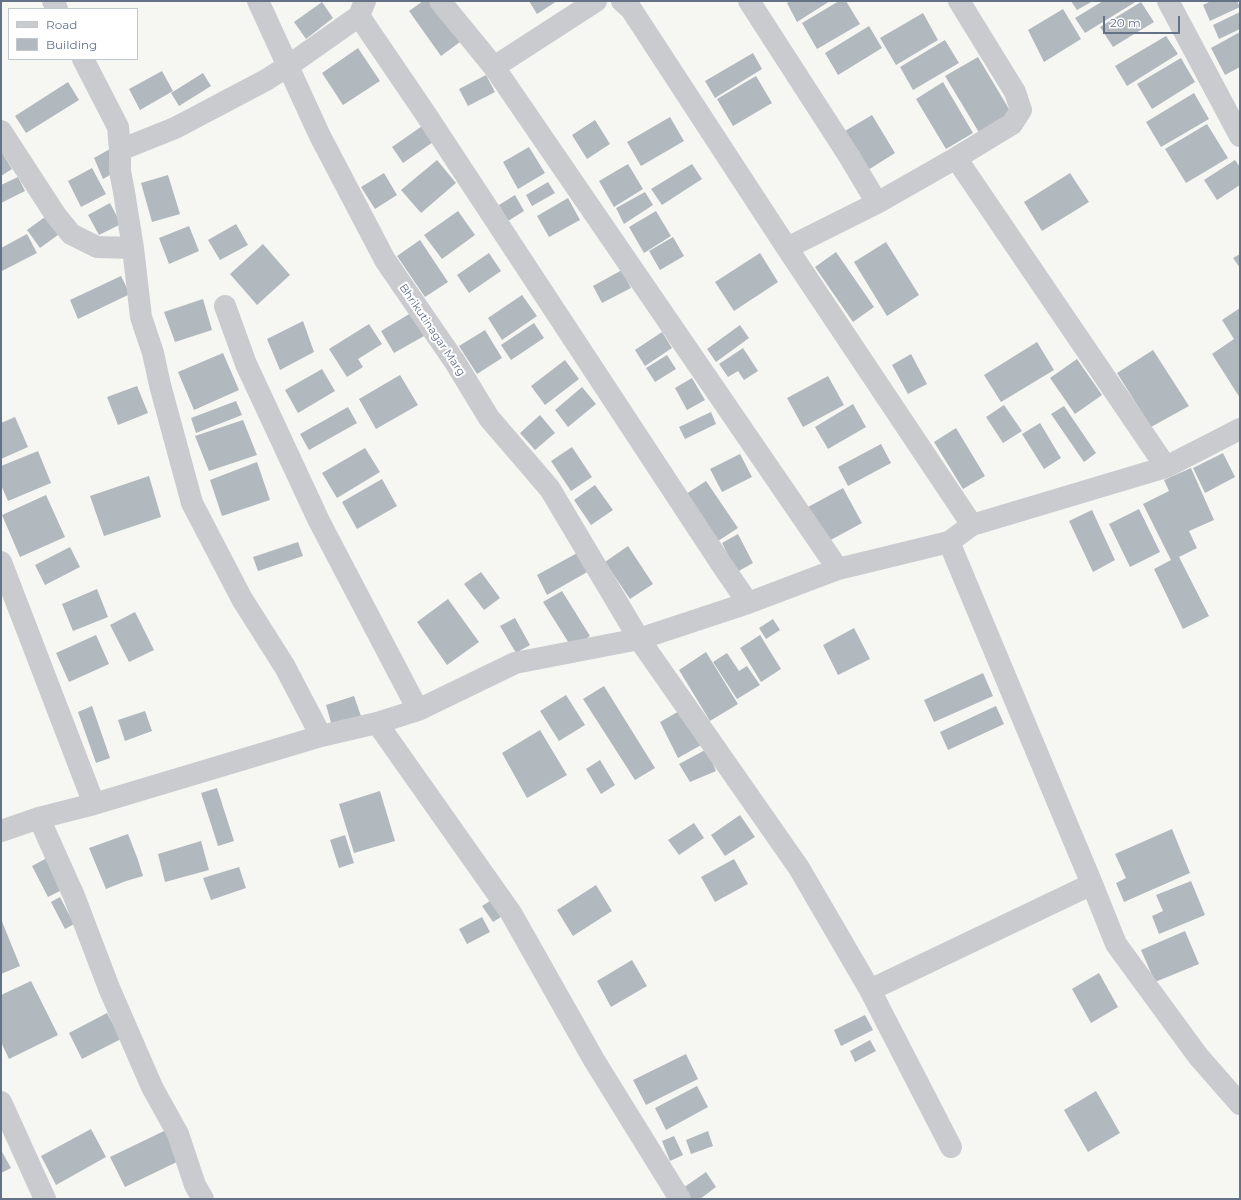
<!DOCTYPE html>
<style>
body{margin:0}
#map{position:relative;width:1241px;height:1200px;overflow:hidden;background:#f6f7f3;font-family:Montserrat,sans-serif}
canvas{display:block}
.frame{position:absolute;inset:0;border:2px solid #637287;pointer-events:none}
.legend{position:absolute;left:8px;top:8px;width:130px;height:52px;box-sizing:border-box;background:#fff;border:1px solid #c1c7cf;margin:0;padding:5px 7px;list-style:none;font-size:12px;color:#637287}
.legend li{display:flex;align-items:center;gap:8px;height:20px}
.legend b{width:20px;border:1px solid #c1c7cf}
.scale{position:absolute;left:1103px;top:16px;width:77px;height:18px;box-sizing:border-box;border:2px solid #637287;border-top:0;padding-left:5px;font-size:12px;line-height:14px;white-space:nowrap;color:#637287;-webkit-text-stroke:3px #fff;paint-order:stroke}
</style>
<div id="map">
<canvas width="1241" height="1200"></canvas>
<div class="frame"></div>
<ul class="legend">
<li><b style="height:5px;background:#c9cbcf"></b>Road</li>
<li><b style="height:11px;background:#b1b8be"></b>Building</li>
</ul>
<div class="scale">20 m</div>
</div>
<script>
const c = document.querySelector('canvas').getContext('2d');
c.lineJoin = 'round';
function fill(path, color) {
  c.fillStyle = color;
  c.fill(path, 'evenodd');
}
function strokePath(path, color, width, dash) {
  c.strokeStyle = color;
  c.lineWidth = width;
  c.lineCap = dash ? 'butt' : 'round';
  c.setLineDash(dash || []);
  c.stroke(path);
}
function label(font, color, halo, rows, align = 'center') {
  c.font = font + ' Montserrat,sans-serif';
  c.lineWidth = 4;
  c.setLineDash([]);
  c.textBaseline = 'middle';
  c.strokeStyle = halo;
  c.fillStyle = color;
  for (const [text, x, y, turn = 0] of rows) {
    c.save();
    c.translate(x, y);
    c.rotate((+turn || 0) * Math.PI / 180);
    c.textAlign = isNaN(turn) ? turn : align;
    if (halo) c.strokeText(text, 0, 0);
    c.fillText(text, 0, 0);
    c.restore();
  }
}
fill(new Path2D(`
 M423,1H431L460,42L441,56L409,11Z
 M529,1H557L537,14Z
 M790,1H830L797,22L787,3Z
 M839,1H846L860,24L817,49L802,23Z
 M1071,1H1093L1077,10Z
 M1103,1H1137L1085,33L1075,18Z
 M1211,1H1237L1240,7L1210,21L1203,5Z
 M322,2L333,18L306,39L294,22Z
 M1141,2L1154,22L1113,47L1100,27Z
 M1063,9L1081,39L1044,62L1028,30Z
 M1240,12V29L1219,39L1213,25Z
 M923,13L938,40L896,65L880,38Z
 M869,26L882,48L838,75L825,53Z
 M1240,32V67L1225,75L1211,48Z
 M1166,36L1178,54L1127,86L1115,66Z
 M945,40L959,63L913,90L900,67Z
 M358,48L380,81L343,105L322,73Z
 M753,53L762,69L715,98L705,81Z
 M978,57L1012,114L980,134L945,76Z
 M1181,58L1195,82L1152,109L1137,84Z
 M162,71L173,91L140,110L129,89Z
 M203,73L211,86L179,106L171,93Z
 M486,75L495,92L468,106L459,89Z
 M756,76L772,103L733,126L717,99Z
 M68,82L79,100L26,133L15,116Z
 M943,82L973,133L946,149L916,99Z
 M1194,93L1209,119L1161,147L1146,122Z
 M872,115L895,153L868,170L845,131Z
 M670,117L684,141L641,166L627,142Z
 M595,120L610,144L587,159L572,135Z
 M425,124L436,140L403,163L392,147Z
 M1207,124L1228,158L1186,183L1165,149Z
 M529,147L545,173L518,189L503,162Z
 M110,149L117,171L103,179L94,158Z
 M1,151L12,169L1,176Z
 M437,160L456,183L421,213L401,190Z
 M1235,160L1240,167V185L1217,200L1204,180Z
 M628,164L643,189L614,207L599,181Z
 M692,164L702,179L662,205L651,189Z
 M92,168L106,194L81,207L68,181Z
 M384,173L397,195L375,209L361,187Z
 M1070,173L1089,202L1042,231L1024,202Z
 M168,175L180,214L152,222L141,183Z
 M18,177L25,191L1,203V185Z
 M548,182L555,193L532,206L526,195Z
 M645,192L653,205L624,224L616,208Z
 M515,195L524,211L508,221L499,205Z
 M568,198L580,220L549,237L537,216Z
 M110,203L121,224L99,235L88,215Z
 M458,211L475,235L442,259L424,235Z
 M656,211L671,236L644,253L629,227Z
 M49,214L62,232L40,248L27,230Z
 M236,224L248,245L220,260L208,240Z
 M189,226L199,251L169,264L159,238Z
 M27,234L37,253L2,271L1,268V248Z
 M673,237L684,256L660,270L649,251Z
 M420,240L448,282L425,297L397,256Z
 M886,242L919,295L887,316L854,262Z
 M263,244L290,275L257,305L230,274Z
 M836,252L874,307L853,322L815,267Z
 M489,253L501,271L469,293L457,275Z
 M760,253L778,282L734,311L715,282Z
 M1240,254V268L1233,258Z
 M622,270L631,288L602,303L593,286Z
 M121,276L130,294L78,319L70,300Z
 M522,295L537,316L502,340L488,318Z
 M203,299L212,330L175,342L164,312Z
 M1240,308V398L1212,354L1234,339L1222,320Z
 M411,313L424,336L394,353L381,331Z
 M303,321L314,352L280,370L267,339Z
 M534,323L544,338L511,360L501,345Z
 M369,324L382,344L358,359L363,367L347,377L329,349Z
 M740,325L749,338L716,362L707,349Z
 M485,330L502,358L477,374L459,346Z
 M662,332L672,348L645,366L635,350Z
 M1037,342L1054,370L1001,402L984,375Z
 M743,348L758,371L744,380L738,371L728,377L719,364Z
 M1153,350L1189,406L1151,427L1117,373Z
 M223,353L239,390L194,410L178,372Z
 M911,354L927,384L908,394L892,365Z
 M667,355L676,369L655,382L646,368Z
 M1077,359L1102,395L1075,414L1050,378Z
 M565,360L579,379L545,405L531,386Z
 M322,369L335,391L298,413L285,390Z
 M400,375L418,405L376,429L359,399Z
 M828,376L844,405L803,427L787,398Z
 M692,378L705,400L687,410L675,388Z
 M137,386L148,413L118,425L107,397Z
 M582,387L596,404L568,427L555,410Z
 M236,401L242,415L196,433L191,418Z
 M853,404L866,427L828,449L815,427Z
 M1004,405L1022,431L1003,443L986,417Z
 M1064,406L1096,453L1084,462L1051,414Z
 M348,407L357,423L309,450L300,434Z
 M711,412L716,424L685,439L679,427Z
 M540,415L555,433L535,450L520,433Z
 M15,417L28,447L1,459V423Z
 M243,420L257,455L209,471L195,436Z
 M1040,423L1061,458L1044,469L1022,434Z
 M956,428L985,476L963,489L934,442Z
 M881,444L891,463L848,486L838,467Z
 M572,447L592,477L571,491L551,461Z
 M365,448L380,472L337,498L322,473Z
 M38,451L51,483L8,501L1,485V466Z
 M1223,453L1235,477L1205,493L1193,468Z
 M740,454L752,477L722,492L710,469Z
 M257,462L270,500L222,516L210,480Z
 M1191,468L1214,520L1189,531L1197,548L1179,557L1209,616L1183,629L1154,569L1171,560L1143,504L1169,491L1164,480Z
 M149,476L161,517L104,536L90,496Z
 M382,479L397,506L357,529L342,502Z
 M706,481L738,528L718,541L686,494Z
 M595,485L613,510L591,525L574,500Z
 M843,488L862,523L827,542L808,507Z
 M46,495L65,537L20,557L2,515Z
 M1139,509L1160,552L1130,567L1109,524Z
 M1092,510L1115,560L1093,572L1069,521Z
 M738,534L753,563L737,572L722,543Z
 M298,542L303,556L258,571L253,557Z
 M628,546L653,584L630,599L605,562Z
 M70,547L80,567L45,585L35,565Z
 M579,552L589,571L547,595L537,575Z
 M481,572L500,598L484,610L464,584Z
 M97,589L108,617L73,631L62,604Z
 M562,591L590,636L572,648L543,602Z
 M448,599L479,642L447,665L417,622Z
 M135,612L154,650L129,662L110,625Z
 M515,618L530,645L516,653L500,626Z
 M773,619L780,630L766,639L759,628Z
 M854,628L870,659L838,675L823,645Z
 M96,635L109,664L69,682L56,653Z
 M760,635L781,669L761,682L740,648Z
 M706,652L738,704L710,721L679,670Z
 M727,653L739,671L747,666L760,685L737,699L713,662Z
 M983,673L993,696L934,722L924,700Z
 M604,686L655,768L635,780L583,699Z
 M566,695L585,725L559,741L540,711Z
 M354,696L361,716L332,726L326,705Z
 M92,706L110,758L96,763L78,712Z
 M996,706L1004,724L948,750L940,732Z
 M683,709L703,744L678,758L660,722Z
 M145,711L152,731L125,741L118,720Z
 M540,730L567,775L527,798L502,753Z
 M707,749L716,771L690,782L679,764Z
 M600,760L615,785L601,794L586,769Z
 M217,788L234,841L218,846L201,793Z
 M380,791L395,841L354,853L339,804Z
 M740,815L755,837L725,856L711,835Z
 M694,823L704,838L679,855L668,840Z
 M1172,829L1190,873L1124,902L1116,883L1126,878L1115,854Z
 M128,834L138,860L143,876L126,881L106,889L89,848Z
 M345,835L354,863L339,868L330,840Z
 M201,841L209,870L165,882L158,854Z
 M47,858L64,889L48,897L32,866Z
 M734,859L748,884L715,902L701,877Z
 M239,867L246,888L211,900L203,878Z
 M1191,881L1205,915L1159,934L1152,916L1163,911L1156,895Z
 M596,885L612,911L573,936L557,910Z
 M498,896L509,912L493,922L482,906Z
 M60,897L74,924L65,929L51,902Z
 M482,917L490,932L467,944L459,929Z
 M1,919L20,966L1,974Z
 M1185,931L1199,964L1155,982L1141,950Z
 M632,960L647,986L611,1007L597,981Z
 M1099,973L1118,1007L1091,1023L1072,989Z
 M31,981L58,1035L9,1059L1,1042V995Z
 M107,1013L121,1039L82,1059L69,1033Z
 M865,1015L873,1030L841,1046L834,1030Z
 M870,1040L876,1051L855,1062L850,1051Z
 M686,1054L698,1079L646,1105L633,1080Z
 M697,1086L708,1107L666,1130L655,1108Z
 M1096,1091L1120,1133L1088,1152L1064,1110Z
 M91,1129L106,1157L56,1185L41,1156Z
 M166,1130L181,1160L125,1187L110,1157Z
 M708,1131L713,1146L691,1154L686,1140Z
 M674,1136L683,1155L670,1161L662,1141Z
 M1,1150L11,1168L1,1173Z
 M706,1172L716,1187L700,1199H691L683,1188Z`), '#b1b8be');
strokePath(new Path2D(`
 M53,1L57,9
 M258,1L320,136L385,260L455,362L489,418L550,489L639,639L799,868L870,990L951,1147
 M365,1L359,16L427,116L722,565L748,603
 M440,1L494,67L838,569
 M622,1L631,9L787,248L972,525
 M749,1L849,156L877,203L956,158L1012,124L1021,110L1015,92L959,1
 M1168,1L1240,136
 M83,59L118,127L120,150V171L124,192L133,248L141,317L153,353L160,385L192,503L242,599L285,667L321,736
 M494,67L596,1
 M1,131L55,214L71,234L97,247L133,248
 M120,150L175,128L266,80L288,66L359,16
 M956,158L1166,467
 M787,248L877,203
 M225,306L246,364L319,521L418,710
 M949,542L1092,884L1116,944L1198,1056L1240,1104
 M1,562L94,804
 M377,723L511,913L594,1060L680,1199
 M39,818L74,896L109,988L152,1087L178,1134L195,1185L203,1199
 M1,831L39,818L94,804L321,736L377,723L418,710L515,663L639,639L748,603L838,569L949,542L972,525L1166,467L1240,429
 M870,990L1092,884
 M1,1102L45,1199`), '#c9cbcf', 22);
label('11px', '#637287', '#fff', [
 ["Bhrikutinagar Marg",432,330,56]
]);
</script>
